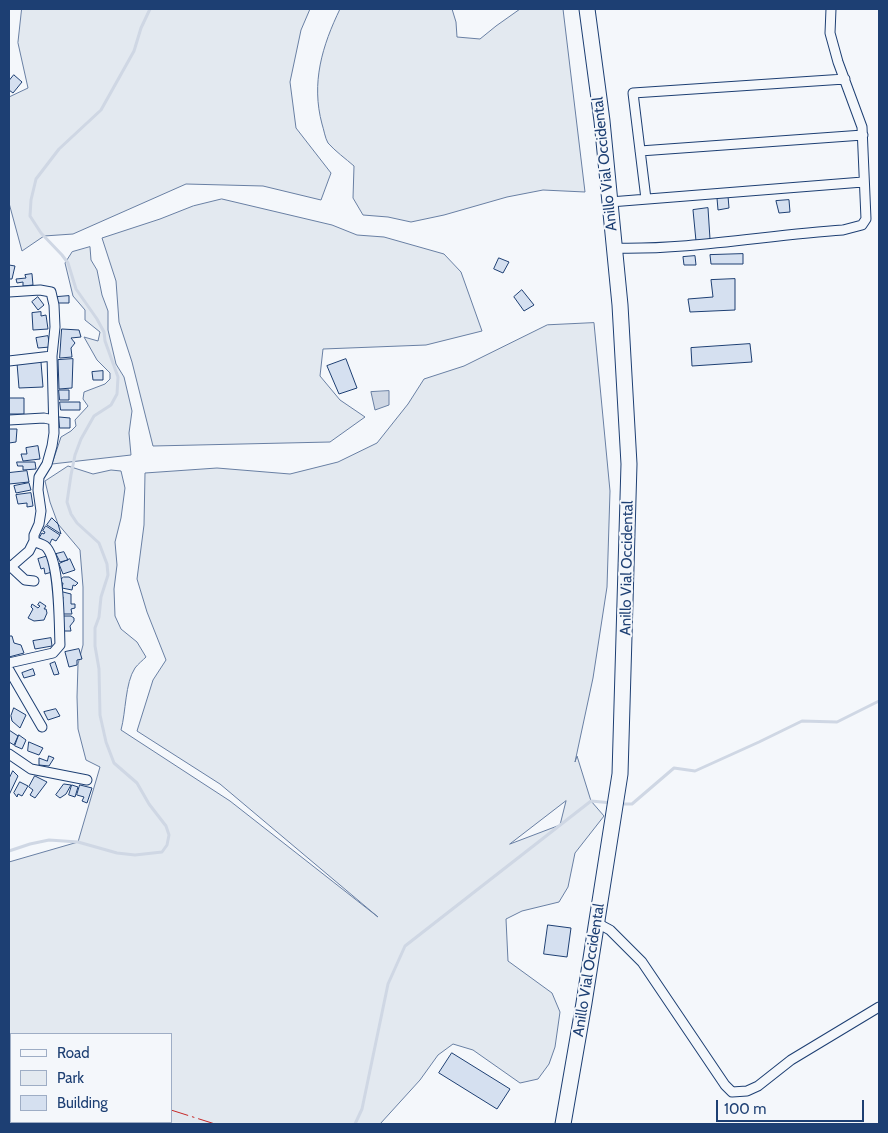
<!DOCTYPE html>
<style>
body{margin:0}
#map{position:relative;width:888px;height:1133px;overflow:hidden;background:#f4f7fb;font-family:Cabin,sans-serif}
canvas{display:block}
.frame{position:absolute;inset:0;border:10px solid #1d3f73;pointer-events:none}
.legend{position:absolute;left:10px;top:1033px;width:162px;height:90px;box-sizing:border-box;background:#f4f7fb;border:1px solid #9eadc5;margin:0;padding:6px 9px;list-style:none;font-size:15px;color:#1d3f73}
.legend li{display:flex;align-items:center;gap:10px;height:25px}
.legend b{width:25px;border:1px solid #9eadc5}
.scale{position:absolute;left:716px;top:1100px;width:148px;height:22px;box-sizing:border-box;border:2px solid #1d3f73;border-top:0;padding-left:6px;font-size:15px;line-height:18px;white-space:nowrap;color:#1d3f73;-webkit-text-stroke:4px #f4f7fb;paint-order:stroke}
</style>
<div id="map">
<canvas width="888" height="1133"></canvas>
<div class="frame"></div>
<ul class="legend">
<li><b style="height:6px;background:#f4f7fb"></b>Road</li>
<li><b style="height:14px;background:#e3e9f0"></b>Park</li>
<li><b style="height:14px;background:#d5e0f0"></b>Building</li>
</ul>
<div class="scale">100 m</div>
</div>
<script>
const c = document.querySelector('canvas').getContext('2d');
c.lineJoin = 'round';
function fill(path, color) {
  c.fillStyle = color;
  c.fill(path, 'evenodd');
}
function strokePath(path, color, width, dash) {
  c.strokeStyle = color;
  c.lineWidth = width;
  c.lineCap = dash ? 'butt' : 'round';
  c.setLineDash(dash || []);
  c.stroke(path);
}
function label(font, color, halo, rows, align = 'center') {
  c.font = font + ' Cabin,sans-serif';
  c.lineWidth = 4;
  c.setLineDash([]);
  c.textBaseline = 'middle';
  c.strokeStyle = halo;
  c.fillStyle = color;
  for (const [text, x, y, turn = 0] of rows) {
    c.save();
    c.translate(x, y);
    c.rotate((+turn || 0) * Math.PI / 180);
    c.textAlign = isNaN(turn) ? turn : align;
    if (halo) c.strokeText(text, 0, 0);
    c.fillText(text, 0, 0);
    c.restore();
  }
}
const green = new Path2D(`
 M22,9H310L301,30L290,82L296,128L331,173L321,200L263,186L186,184L73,234L44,236L22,251L9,203V97L28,88L18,43Z
 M340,9H452L456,22L457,37L480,39L496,26L520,9H563L585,192L543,190L507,197L444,215L411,222L388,217L363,215L353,198L354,166C346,159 335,151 328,143C325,138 324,130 322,124C311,83 322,46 340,9Z
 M222,199L332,225L357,235L384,237L444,254L461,272L482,331L426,345L323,349L320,376L340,400L365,417L330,442L153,446L132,362L119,322L116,281L102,238L160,219L193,206Z
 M90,247L91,260L97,270L102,295L108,311V330L116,364L124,377L132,411L129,433L131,455L52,464L61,437L71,431L76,426L75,420L88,406L83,399L84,392L105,384L110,379V373L97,360L84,337L98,341L100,332L85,320V310L73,296L65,263L72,252Z
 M594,323L610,491L607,587L593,678L575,762L577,756L591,801L604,816L575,853L568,887L559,902L522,911L506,919L508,961L552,993L560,1012L555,1047L549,1064L538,1079L520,1083L473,1050L453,1044L438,1055L420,1080L380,1124H9V862L78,842L100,767L86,760L78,729L77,697L78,664L83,645V587L80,550L58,524L50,502L45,481L68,466L93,474L111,470L121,471L125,488L121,518L115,542L117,565L114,589L115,616L121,629L137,642L146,657C143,660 138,664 135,668C125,683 126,712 121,730L230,801L378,917L220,784L137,731L153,680L166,660L147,612L137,579L144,525L145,473L217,468L290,474L338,462L377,443L408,404L424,379L464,366L547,325ZM566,801L560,825L510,844ZM11,1034H171V1122H11Z`);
fill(green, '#e3e9f0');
strokePath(green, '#687fa3', 1);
const water = new Path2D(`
 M389,391V405L375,410L371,392Z`);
fill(water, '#cfd7e4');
strokePath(water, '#687fa3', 1);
strokePath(new Path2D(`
 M620,804H632L674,768L695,771L759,742L802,721L837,722L879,701
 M9,851L30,844L49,840L78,842L117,853L135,855L162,852L167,845L169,835L166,826L149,804L137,783L114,763L106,742L100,715L99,669L95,646V628L99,617L101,597L108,575L107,564L99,543L77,523L71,514L67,502L71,475L75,455L81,439L94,416L111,405L117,394L118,377L105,341L104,332L97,319L76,289L68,263L62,255L41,233L30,216L31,200L36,179L59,149L101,110L134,51L141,28L150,9
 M9,1071L11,1073
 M76,1122L79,1124
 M355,1124L362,1109L388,984L405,946L591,801L612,803`), '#cfd7e4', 3);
const building = new Path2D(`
 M14,75L22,82L13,93L9,90V81Z
 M728,196L729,208L718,210L717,198Z
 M789,200L790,212L779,213L776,201Z
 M708,208L710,239L696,241L693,210Z
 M743,254V264H711L710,255Z
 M695,256L696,265H684L683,257Z
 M499,258L509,262L503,273L494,269Z
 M9,265L15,266L12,279H9Z
 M32,274L33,285L23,286V282L17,283L16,279L26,278L25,275Z
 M735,279V310L690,312L688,299L713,297L711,280Z
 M522,290L534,305L524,311L514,297Z
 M69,296V303H57V297Z
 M38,297L44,305L38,310L32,302Z
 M41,312V316L46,315L48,329L33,330L32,313Z
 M62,329L79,330L81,337L71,338L75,343L71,348L72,357L60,358Z
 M48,336L50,347L38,348L36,338Z
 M750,344L752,362L692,366L691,348Z
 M73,359L72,388L59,389L58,360Z
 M346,359L357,388L339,394L327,366Z
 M41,362L43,387L19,388L17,363Z
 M103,371V380H93L92,372Z
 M59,390H69V400H60Z
 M9,398H24V414H9Z
 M60,402H80V410H61Z
 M59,417L70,418V428H60Z
 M9,429H17L16,442L9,443Z
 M38,446L40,459L23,461L21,454H27L26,448Z
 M17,462H35L36,469L23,470V466H18Z
 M27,471L29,482L9,484V473Z
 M29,483L31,490L16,493L14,486Z
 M31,493L33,506L27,507V503L18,504L16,495Z
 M52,518L58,524L61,534L47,525Z
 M46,526L60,535L56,541L52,539L49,545L39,538L42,533L44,534L45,532L43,531Z
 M64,552L68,560L60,562L56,554Z
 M48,556L52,572L45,574L44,568L41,569L38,559Z
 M70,559L75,570L63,574L59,564Z
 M64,577H69L78,583L75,586L73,585L72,590L62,588L63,583H61L60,580Z
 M63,592L71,594V604H75V608L71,609L72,614H60L63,597H60Z
 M40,602L46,606L44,609H46L47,613L44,620L34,621L28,618L33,609L31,607L32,604L38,608L40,606L38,605Z
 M61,616H71L74,618V621L70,626L71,631H62Z
 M9,636H12L14,643L21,645L24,653L9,657Z
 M51,638L52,646L35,649L33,641Z
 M79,649L82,659L77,660V665L69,667L65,652Z
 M55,662L59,674L54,675L50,664Z
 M33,669L35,675L24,678L22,673Z
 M14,708L26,715L20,728L12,721L11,716Z
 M56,709L60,716L48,720L44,712Z
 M9,730L18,736L14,745L9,742Z
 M19,735L26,740L22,749L15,746Z
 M29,742L43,748L39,755L28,751Z
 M49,756L54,758L49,766L39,765V758L47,761Z
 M13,771L18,776L9,795V779Z
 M35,776L47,782L35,798L30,795L33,790L29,787Z
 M20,782L28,786L22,796L18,794L17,797L14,793Z
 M64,784L71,785L66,794L60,798L56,795Z
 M72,785L78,787L75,797L69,795Z
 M80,785L92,788L87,803L82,801L84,797L77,795Z
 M548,925L571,928L567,957L544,954Z
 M452,1053L510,1089L497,1109L439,1073Z`);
fill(building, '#d5e0f0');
strokePath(building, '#1d3f73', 1);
const minor = new Path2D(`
 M640,151L863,135
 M646,199L633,93L845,79
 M610,202L863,182
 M614,248C691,250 767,235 843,230L862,225L866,219L862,127L838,62L830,33L831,9
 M9,292L40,290L51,292L54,305L55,327L52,356L54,433L52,446L47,464L39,477L38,490L41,511L39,524L34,535V541L29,551L14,564L9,567
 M9,361L52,356
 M9,420L44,418L53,420
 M10,566L25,580L34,581
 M9,663L53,653L60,645C59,624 60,558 45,546C42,544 37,543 34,541
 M9,670L42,727
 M9,754L31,769L87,780
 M597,923L610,930L642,962L725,1085L732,1092L747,1091L758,1086L791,1060L879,1007`);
const trunk = new Path2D(`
 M563,1124L584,1003L620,774L629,464L620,305L602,121L587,9`);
strokePath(minor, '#1d3f73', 11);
strokePath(trunk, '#1d3f73', 17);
strokePath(minor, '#f4f7fb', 9);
strokePath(trunk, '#f4f7fb', 15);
strokePath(new Path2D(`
 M9,1058L11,1059
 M171,1110L215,1124`), '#c62828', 1, [18, 4, 2.5, 4]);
label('15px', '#1d3f73', '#f4f7fb', [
 ["Anillo Vial Occidental",605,164,-96],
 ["Anillo Vial Occidental",627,568,-89],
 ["Anillo Vial Occidental",589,970,-81]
]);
</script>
